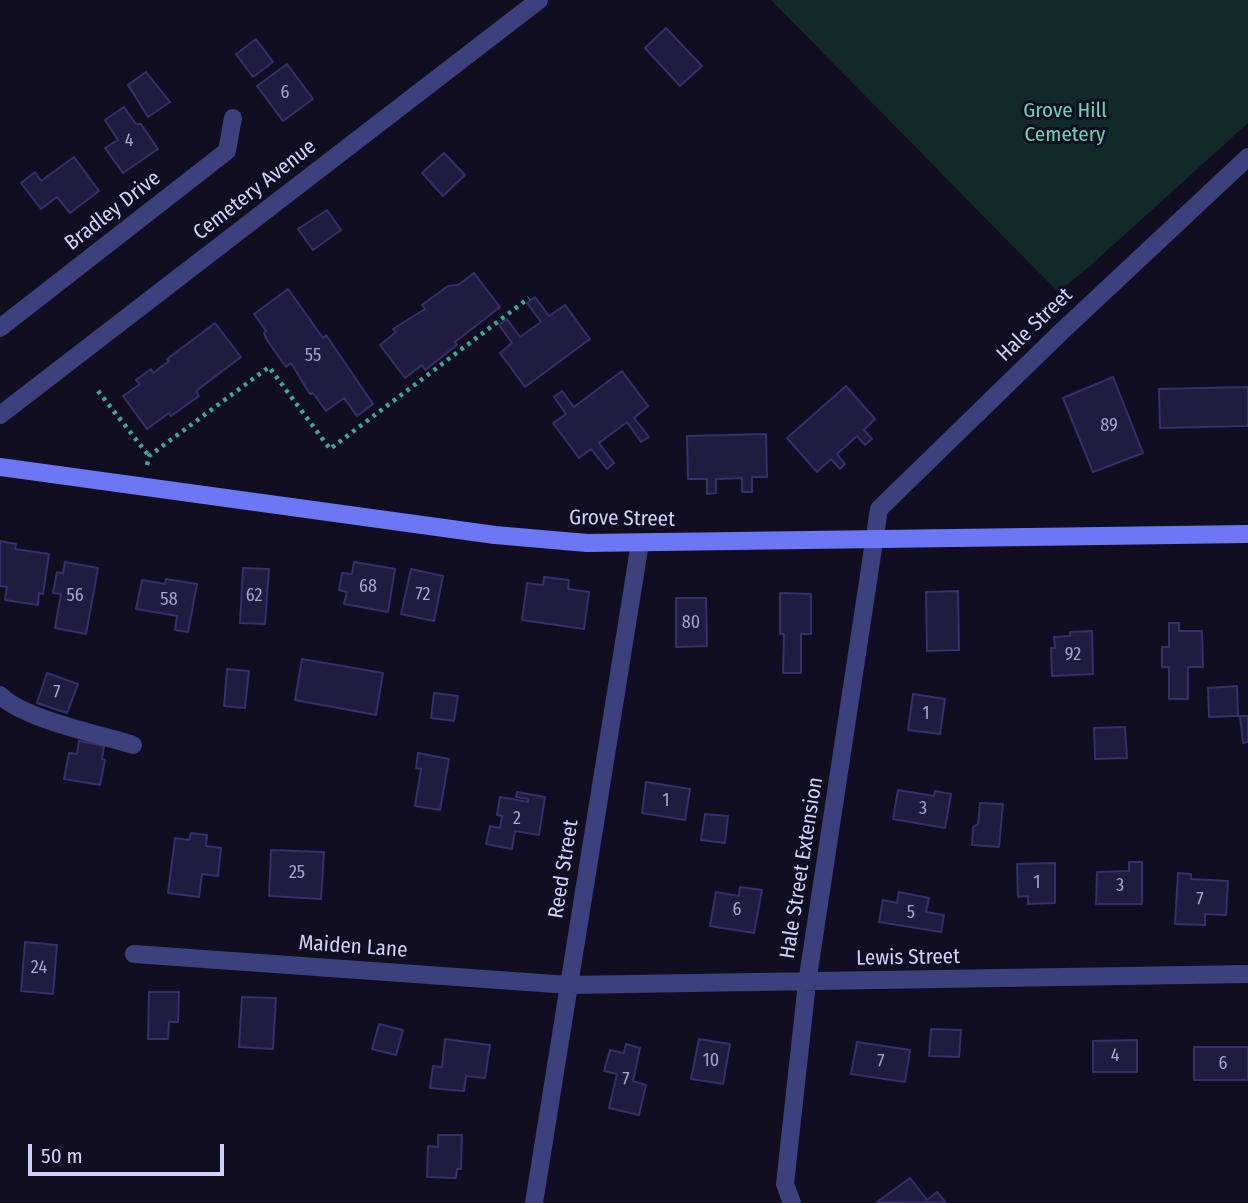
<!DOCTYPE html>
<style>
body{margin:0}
#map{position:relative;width:1248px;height:1203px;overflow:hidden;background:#100e20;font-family:"Fira Sans Condensed",sans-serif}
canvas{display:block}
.scale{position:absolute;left:28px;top:1144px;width:196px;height:32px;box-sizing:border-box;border:4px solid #d1d1fc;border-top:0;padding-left:9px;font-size:21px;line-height:24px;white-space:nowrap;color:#d1d1fc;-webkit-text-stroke:5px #100e20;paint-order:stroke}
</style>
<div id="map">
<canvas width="1248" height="1203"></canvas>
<div class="scale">50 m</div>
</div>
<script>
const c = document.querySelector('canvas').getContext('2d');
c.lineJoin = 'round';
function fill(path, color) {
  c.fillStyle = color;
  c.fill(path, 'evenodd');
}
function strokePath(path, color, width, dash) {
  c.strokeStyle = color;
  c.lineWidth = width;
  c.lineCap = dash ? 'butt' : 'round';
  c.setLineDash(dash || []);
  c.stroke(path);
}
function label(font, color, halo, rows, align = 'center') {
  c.font = font + ' "Fira Sans Condensed",sans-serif';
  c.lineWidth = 6;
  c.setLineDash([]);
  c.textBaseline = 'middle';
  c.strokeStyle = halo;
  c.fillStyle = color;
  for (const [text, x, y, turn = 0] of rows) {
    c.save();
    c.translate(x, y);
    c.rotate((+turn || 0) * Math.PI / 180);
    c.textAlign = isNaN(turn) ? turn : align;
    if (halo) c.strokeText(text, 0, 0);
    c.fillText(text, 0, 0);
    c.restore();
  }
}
fill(new Path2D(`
 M771,0H1248V123L1090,266L1058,292Z`), '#122a27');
const building = new Path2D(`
 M666,28L702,66L680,86L645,48Z
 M256,39L273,62L253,77L236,54Z
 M287,64L313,99L283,121L257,86Z
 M146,72L170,102L148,117L128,85Z
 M124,107L136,124H141L158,149L123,173L105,148L118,140L105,120Z
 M444,153L465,175L443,196L422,173Z
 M74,157L99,191L70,213L57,197L41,209L21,183L35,172L41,181Z
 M327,210L341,230L313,250L298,229Z
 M474,273L500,307L455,342L457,345L425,370L422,365L405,378L380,345L396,332L393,329L425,309L422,305L448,286L458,285Z
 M288,289L323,338L326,335L373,404L357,416L344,398L326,411L313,393L310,394L291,363L286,367L267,340L264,333L266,331L254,314Z
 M535,297L549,316L565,305L590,339L525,387L500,353L512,343L499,325L507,319L520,337L541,322L527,303Z
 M215,323L241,357L196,391L199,396L171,416L169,413L147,429L123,396L140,384L136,380L151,369L153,373L169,361L167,359Z
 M622,371L648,406L634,418L649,437L641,442L627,422L599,443L614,463L607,469L591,449L579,458L553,423L566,414L554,397L562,391L574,407Z
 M1113,377L1143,453L1093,472L1063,398Z
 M846,386L875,419L864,430L872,439L865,445L857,436L837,454L845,464L840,469L831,459L817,472L787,438Z
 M1248,387V426L1160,428L1159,389Z
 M766,434L767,477H752V492H742V478L716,479V493L707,494V479H688L687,436Z
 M0,541L16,544L15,549L49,554L43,594L39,593L38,605L5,600L7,587L0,586Z
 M65,562L98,568L86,634L55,628L61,594L53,593L57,572L63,573Z
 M354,562L395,569L388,612L344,604L347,592L339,590L342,573L352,574Z
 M243,568L269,569L265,624L240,623Z
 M411,569L443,576L434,621L401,614Z
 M544,577L569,580L568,589L589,592L584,629L522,620L527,583L543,585Z
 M166,579L197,584L188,632L175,630L177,616L136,609L142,580L165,584Z
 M958,591L959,650L927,651L926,592Z
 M780,593L811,594V634H801V673H783L784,634H780Z
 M676,598H706L707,646L676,647Z
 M1169,623H1179V631H1202L1203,667H1188V699H1169V667H1162V647H1169Z
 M1092,631L1093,674L1052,676L1051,648H1055L1054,637L1070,636V632Z
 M302,659L383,673L376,715L295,700Z
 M227,669L249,671L245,708L224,706Z
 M47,673L78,684L67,713L37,703Z
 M1237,686L1238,716L1209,717L1208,688Z
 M434,693L458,696L454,721L431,718Z
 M913,694L945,699L940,734L908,730Z
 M1240,716H1248V742L1243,743Z
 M1125,727L1127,758L1095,759L1094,728Z
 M79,741L104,746L102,759L105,760L100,785L64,779L69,753L77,754Z
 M418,753L449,759L440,810L415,806L421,769L416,768Z
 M646,782L690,789L685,820L642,813Z
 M898,790L934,796L935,791L951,794L945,828L893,819Z
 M517,792L545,797L539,835L515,831L512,849L486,844L490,826L500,828L502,816L497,815L500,797L528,802V799L516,797Z
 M980,803L1003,804L999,847L972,845L973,827L978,824Z
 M705,814L728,816L725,843L701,840Z
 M191,833L207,835L206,846L221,848L218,876L202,874L199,897L168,893L175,838L189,840Z
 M271,850L324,852L321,899L269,896Z
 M1129,862H1142V904H1096L1097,872L1129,871Z
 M1055,863V903L1028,904V896L1018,897L1017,864Z
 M1178,873L1191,874V879L1228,881L1226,915L1205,914V925L1175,924Z
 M740,887L762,890L754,933L710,926L716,892L739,896Z
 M899,892L929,898L926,912L944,915L941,932L879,922L883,900L897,903Z
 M25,942L57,945L53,994L21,991Z
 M149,992H179L178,1022H169L168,1039H148Z
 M242,997L276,998L273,1049L239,1047Z
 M379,1024L403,1030L396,1055L372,1049Z
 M931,1029L961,1030L959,1057L929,1056Z
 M445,1039L490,1045L485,1078L466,1076L464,1091L430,1088L433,1066L442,1067Z
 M699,1039L730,1044L723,1084L691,1079Z
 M1137,1040V1072H1093V1041Z
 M857,1042L910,1050L905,1082L851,1074Z
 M626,1044L640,1048L633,1081L646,1085L639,1115L609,1108L617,1074L604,1071L610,1050L624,1053Z
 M1194,1047H1248V1080H1194Z
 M438,1135H462L461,1169H457L456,1178L427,1177L428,1146L438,1147Z
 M910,1178L927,1200L937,1192L946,1203L877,1202Z`);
fill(building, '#1f1c40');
strokePath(building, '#352f6b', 2);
strokePath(new Path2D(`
 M98,391L149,456
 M147,465L149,456L269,367L330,449L529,298`), '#35ac99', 4.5, [3.5, 5]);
strokePath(new Path2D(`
 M0,328L227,151L233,118
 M0,415L539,0
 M0,695C23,719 99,734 133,745
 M134,954L569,985L1248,974
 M534,1203L640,543
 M792,1203L785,1184L807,983L879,509L1060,333L1248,157`), '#3c407d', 18);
strokePath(new Path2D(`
 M0,467L495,535L587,543L1248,534`), '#6d77f6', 18);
label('18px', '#a4a4cd', null, [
 ["6",285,93],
 ["4",129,141],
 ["55",313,356],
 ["89",1109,426],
 ["68",368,587],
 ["72",423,595],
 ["56",75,596],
 ["62",254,596],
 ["58",169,600],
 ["80",691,623],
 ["92",1073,655],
 ["7",57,693],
 ["1",926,714],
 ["1",666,801],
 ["3",923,809],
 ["2",517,819],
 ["25",297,873],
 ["1",1037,883],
 ["3",1120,886],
 ["7",1200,900],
 ["6",737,910],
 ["5",911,913],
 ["24",39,968],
 ["4",1115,1056],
 ["10",711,1061],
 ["7",881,1062],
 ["6",1223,1064],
 ["7",626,1080]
]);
label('21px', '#61d8af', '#100e20', [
 ["Grove Hill",1065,111],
 ["Cemetery",1065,135]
]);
label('21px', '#d1d1fc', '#100e20', [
 ["Cemetery Avenue",255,190,-38],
 ["Bradley Drive",113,211,-38],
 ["Hale Street",1035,325,-44],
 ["Grove Street",622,519,1],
 ["Hale Street Extension",802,868,-81],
 ["Reed Street",564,869,-81],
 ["Maiden Lane",353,947,4],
 ["Lewis Street",908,958,-1]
]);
</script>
